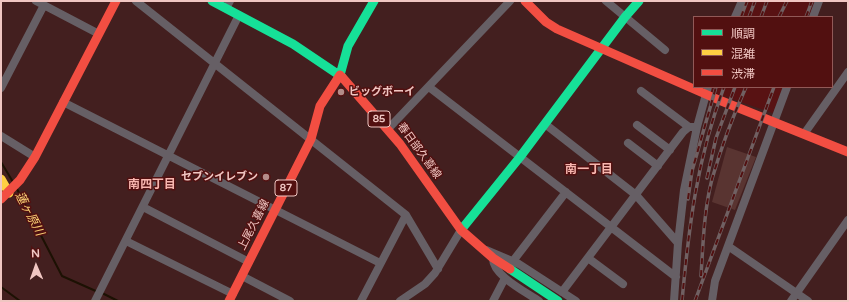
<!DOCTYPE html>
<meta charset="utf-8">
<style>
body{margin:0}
#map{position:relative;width:849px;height:302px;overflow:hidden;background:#431f1f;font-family:"Varela Round","Noto Sans JP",sans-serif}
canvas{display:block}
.frame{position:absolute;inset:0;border:2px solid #f0c6c2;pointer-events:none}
.legend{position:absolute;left:693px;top:16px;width:140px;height:72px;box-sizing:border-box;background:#521010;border:1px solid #915957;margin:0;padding:5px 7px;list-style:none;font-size:12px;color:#f0c6c2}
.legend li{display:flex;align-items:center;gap:8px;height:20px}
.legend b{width:20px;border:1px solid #915957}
.north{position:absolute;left:16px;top:246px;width:40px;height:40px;-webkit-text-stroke:3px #521010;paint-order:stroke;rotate:358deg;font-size:11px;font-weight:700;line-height:16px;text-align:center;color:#f0c6c2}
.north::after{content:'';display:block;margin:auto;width:14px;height:18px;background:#f0c6c2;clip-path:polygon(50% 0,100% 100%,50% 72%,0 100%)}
</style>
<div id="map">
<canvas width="849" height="302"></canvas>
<div class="frame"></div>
<ul class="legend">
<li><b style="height:5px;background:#16e098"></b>順調</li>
<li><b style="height:5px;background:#ffcf43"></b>混雑</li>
<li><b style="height:5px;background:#f24e42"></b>渋滞</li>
</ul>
<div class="north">N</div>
</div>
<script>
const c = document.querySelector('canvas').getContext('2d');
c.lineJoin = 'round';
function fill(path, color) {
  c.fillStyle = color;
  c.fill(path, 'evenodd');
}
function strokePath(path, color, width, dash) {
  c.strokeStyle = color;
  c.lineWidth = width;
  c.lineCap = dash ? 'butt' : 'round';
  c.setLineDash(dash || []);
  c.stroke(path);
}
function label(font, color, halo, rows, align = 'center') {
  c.font = font + ' "Varela Round","Noto Sans JP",sans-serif';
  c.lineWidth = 3;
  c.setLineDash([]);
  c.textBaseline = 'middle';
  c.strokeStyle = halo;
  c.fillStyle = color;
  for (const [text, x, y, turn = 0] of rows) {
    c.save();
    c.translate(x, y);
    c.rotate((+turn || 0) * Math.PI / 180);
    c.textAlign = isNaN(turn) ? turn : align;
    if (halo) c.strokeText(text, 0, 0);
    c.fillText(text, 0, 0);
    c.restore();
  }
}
fill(new Path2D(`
 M744,1H815L809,17H738Z
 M711,87H783L773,113L711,92Z`), '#581213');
fill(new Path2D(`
 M727,147L756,157L735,210L712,202Z`), '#593431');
strokePath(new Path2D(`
 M1,162L13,182
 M17,189L62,276L98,292
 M1,287L20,301
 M102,293L118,301`), '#1c1103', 2);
strokePath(new Path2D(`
 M36,1L99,34
 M136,1L406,215L438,269
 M606,1L665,50
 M226,8L230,1
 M735,17L742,1
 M813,17L819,1
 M429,87L676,277
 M1,88L44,5
 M641,91L689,127
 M63,102L380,263
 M545,124L636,195L678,243L684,190L697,127
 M637,125L670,150
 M388,129L510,1
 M804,134L848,72
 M1,136L35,157
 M628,143L658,166
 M143,207L249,262
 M126,241L233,294
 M728,246L808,301
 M486,250L519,264L576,301
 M493,258C492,275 526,292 539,301
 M588,258L623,284
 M513,261L566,192
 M242,276L290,301
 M562,292L683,132L689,127H697L708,87
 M95,301L239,15
 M361,301L406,215
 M400,301L425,284L435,273L461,230
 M493,301L505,278
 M674,301L678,243
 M712,301L715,281L787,87
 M791,301L848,220`), '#665f65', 8);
strokePath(new Path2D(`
 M212,1L293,44L342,77
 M340,75L348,46L374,1
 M461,230L520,157L625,17L639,1
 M510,269L558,301`), '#16e098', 9);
strokePath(new Path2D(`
 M1,179L9,193`), '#ffcf43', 9);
strokePath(new Path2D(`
 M525,1L546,22L557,29L719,100L848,152
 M342,77L400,144L461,230L493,258L510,269
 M1,199L20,180L35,157L116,1
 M229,301L311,139L320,106L340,75`), '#f24e42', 9);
const rail = new Path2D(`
 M741,17L747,1
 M749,17L755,1
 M761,17L767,1
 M779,17L787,1
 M806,17L812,1
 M707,178L716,138L735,87
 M688,199L692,171L716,87
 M701,276C703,244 704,210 712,179C721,148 733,116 746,87
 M682,301C689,225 697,159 724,87
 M695,301L774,87`);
strokePath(rail, '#706062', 3.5);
strokePath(rail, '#521010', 2, [6]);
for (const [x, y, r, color] of [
 [341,92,4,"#b38c89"],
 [266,177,4,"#b38c89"]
]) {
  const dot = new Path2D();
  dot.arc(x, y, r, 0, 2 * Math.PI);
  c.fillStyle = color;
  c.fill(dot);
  strokePath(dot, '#521010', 1.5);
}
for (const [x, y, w] of [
 [379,119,22],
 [286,188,22]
]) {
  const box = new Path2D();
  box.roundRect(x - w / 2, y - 8, w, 16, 3);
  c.fillStyle = '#521010';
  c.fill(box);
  strokePath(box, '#f0c6c2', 1);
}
label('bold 10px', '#f0c6c2', null, [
 ["85",379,119],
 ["87",286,188]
]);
label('bold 11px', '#f0c6c2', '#521010', [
 ["ビッグボーイ",349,92],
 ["セブンイレブン",258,177,"right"]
], 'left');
label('11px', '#f0c6c2', '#521010', [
 ["春日部久喜線",419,151,54],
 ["上尾久喜線",254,225,-63]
]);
label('bold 12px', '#f8b6af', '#521010', [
 ["南一丁目",589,170],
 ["南四丁目",152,185]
]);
label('italic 12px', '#f9cf74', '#521010', [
 ["蓮ヶ原川",29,214,62]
]);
</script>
